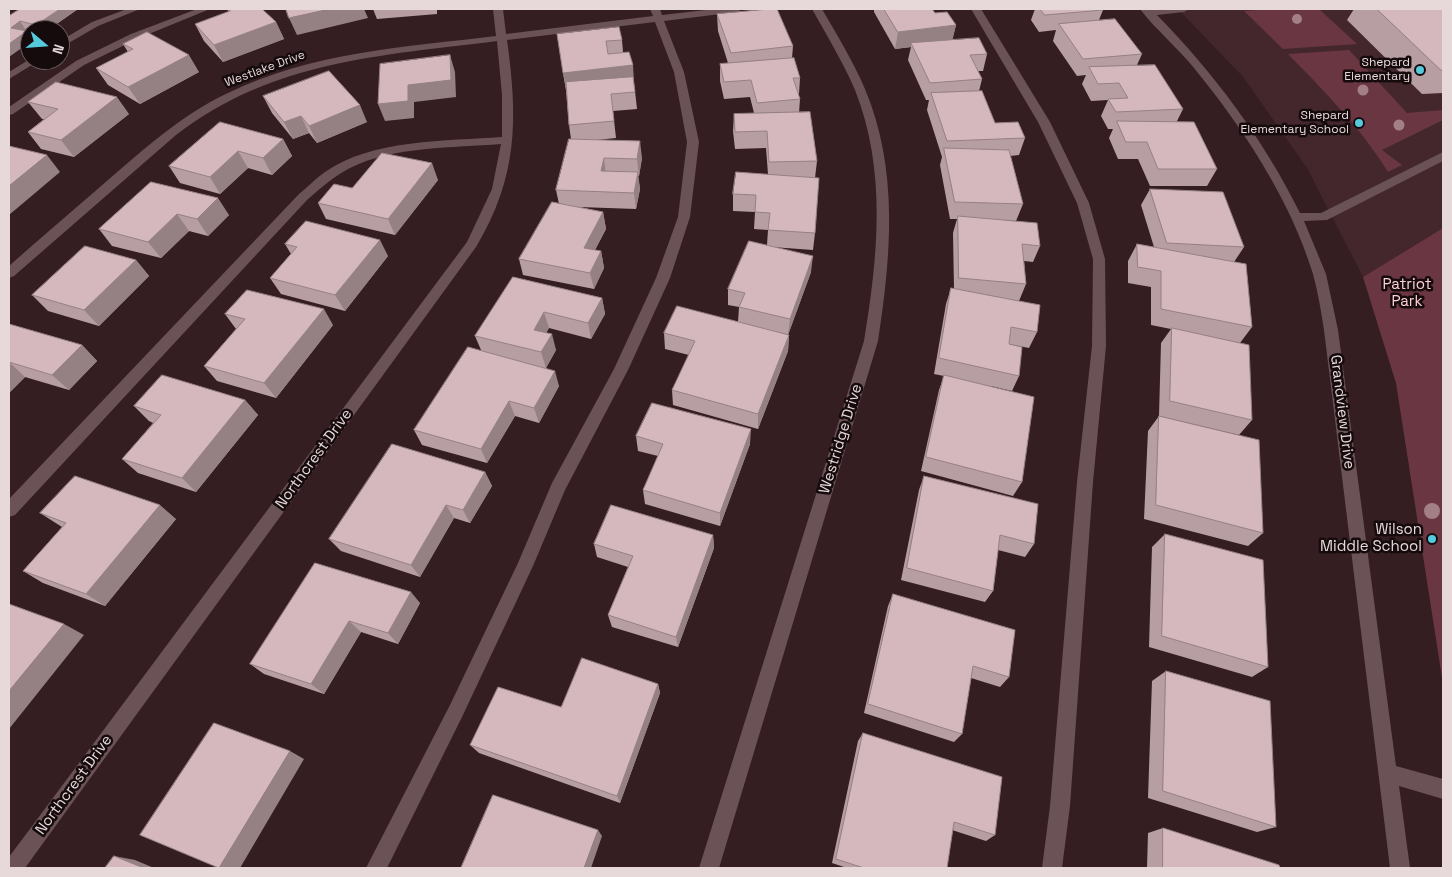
<!DOCTYPE html>
<style>
body{margin:0}
#map{position:relative;width:1452px;height:877px;overflow:hidden;background:#341e22;font-family:"Space Grotesk",sans-serif}
canvas{display:block}
.frame{position:absolute;inset:0;border:10px solid #e7d8da;pointer-events:none}
.north{position:absolute;left:20px;top:20px;width:50px;height:50px;box-sizing:border-box;background:#150b0d;border:1px solid #695d5f;border-radius:50%;rotate:108deg;font-size:14px;font-weight:700;line-height:20px;text-align:center;color:#e7d8da}
.north::after{content:'';display:block;margin:auto;width:18px;height:22px;background:#54cadc;clip-path:polygon(50% 0,100% 100%,50% 72%,0 100%)}
</style>
<div id="map">
<canvas width="1452" height="877"></canvas>
<div class="frame"></div>
<div class="north">N</div>
</div>
<script>
const c = document.querySelector('canvas').getContext('2d');
c.lineJoin = 'round';
function fill(path, color) {
  c.fillStyle = color;
  c.fill(path, 'evenodd');
}
function strokePath(path, color, width, dash) {
  c.strokeStyle = color;
  c.lineWidth = width;
  c.lineCap = dash ? 'butt' : 'round';
  c.setLineDash(dash || []);
  c.stroke(path);
}
function label(font, color, halo, rows, align = 'center') {
  c.font = font + ' "Space Grotesk",sans-serif';
  c.lineWidth = 5;
  c.setLineDash([]);
  c.textBaseline = 'middle';
  c.strokeStyle = halo;
  c.fillStyle = color;
  for (const [text, x, y, turn = 0] of rows) {
    c.save();
    c.translate(x, y);
    c.rotate((+turn || 0) * Math.PI / 180);
    c.textAlign = isNaN(turn) ? turn : align;
    if (halo) c.strokeText(text, 0, 0);
    c.fillText(text, 0, 0);
    c.restore();
  }
}
fill(new Path2D(`
 M1178,9H1443V228L1363,277L1307,168L1244,78Z`), '#43272d');
fill(new Path2D(`
 M1269,9H1319L1357,44L1283,49L1244,11Z
 M1349,50L1407,113L1443,110V120L1382,150L1402,165L1388,172C1361,128 1324,91 1288,54Z
 M1443,228V684L1396,383L1363,277Z`), '#6a3642');
fill(new Path2D(`
 M127,9H140L98,26L60,48V41L92,22Z
 M197,9H210L139,38L84,65L13,114L9,115V107L76,61L131,34Z
 M493,9H503L506,34L653,16L650,9H660L662,15L715,9H742L737,12L664,21L684,72L699,142L690,217L670,278L628,370L565,490L533,566L462,717L387,868H366L450,705L518,563L552,483L614,369L656,278L678,217L687,142L674,72L655,22L507,40C518,119 518,177 476,247L25,868H9V857L467,242L492,189L501,144C454,148 393,146 350,168C334,176 321,188 307,200L15,515L9,517V499L299,194C308,187 316,178 325,172C372,139 447,141 502,137V95L497,41C380,56 274,60 176,135L14,276L9,278V266C39,239 70,213 100,187C140,153 180,115 228,93C312,52 406,47 496,36Z
 M812,9H822C837,35 853,61 865,89C899,170 891,257 878,341L719,868H699L864,341C878,257 887,171 855,90C843,62 827,36 812,9Z
 M971,9H981L1050,122L1089,203L1105,259L1106,346L1093,482L1070,806L1062,868H1042L1050,806L1077,482L1092,346L1093,259L1077,203L1038,122Z
 M1140,9H1189L1184,12L1157,15C1214,73 1264,140 1300,213H1321L1443,152V161L1327,220L1304,221L1326,274L1338,330L1396,766L1443,779V799L1399,786L1410,868H1390L1324,330C1321,311 1318,292 1313,274C1290,199 1243,128 1194,68C1177,47 1156,30 1140,9Z
 M30,59L40,60L9,79V72Z`), '#6b5256');
c.fillStyle = '#a38086';
for (const [x, y, r] of [
 [1297,19,5],
 [1363,90,5.5],
 [1399,125,5.5],
 [1432,511,8]
]) {
  c.beginPath();
  c.arc(x, y, r, 0, 2 * Math.PI);
  c.fill();
}
fill(new Path2D(`
 M78,9L48,30H30V31L26,30L25,31L9,16Z
 M227,9H262L276,22L284,39L223,62L204,41L195,24L229,12Z
 M373,9H437V14L377,19Z
 M874,9H932L935,13L956,25L952,40L987,54L983,71H978L982,79L979,91L995,123L1025,138L1019,155L1010,156L1023,204L1016,221L1006,220L1040,246L1033,262L1024,261L1026,284L1019,301L1013,300L1037,332L1029,348L1009,344L1019,376L1012,391L991,386L1022,482L1013,496L921,471L939,390L944,376L934,374L946,304L951,288L954,289L953,233L957,219H950L940,165L942,157L927,110L929,100H926L908,60L911,47L895,49L874,12Z
 M1035,9H1102L1103,10L1099,20L1142,54L1137,65L1183,109L1177,121L1217,169L1207,186H1150L1138,159H1118L1109,138L1113,129H1108L1101,116L1108,100L1091,101L1082,84L1086,75L1077,76L1053,41L1056,30L1039,32L1031,20Z
 M1354,9H1443V93L1422,94L1347,20Z
 M717,14L793,46L792,58L800,78L799,94L798,95L800,99L799,113L817,161L815,178V233L813,250L772,247L811,272L788,335L760,328L789,336L788,351L758,429L673,405L672,390L689,355L665,349L664,333L738,322L739,307L728,305V289L767,245L768,230L754,229L755,212L733,211V194L768,174L766,148L735,149L733,131L734,114L754,113L750,97L724,99L720,81V64L728,63L718,31Z
 M619,27L622,40L623,52L634,82L637,109L613,111L616,138L596,140L642,158L639,176H638L640,189L636,209L579,207L603,212L606,229L595,250L601,251L604,268L594,289L523,275L519,259L559,204L556,190L571,139L569,125L566,90L563,73Z
 M123,44L199,72L140,104L108,85L96,68L128,52Z
 M263,96L367,122L317,143L309,133L293,139L272,113Z
 M28,102L129,114L74,157L41,149L28,132L44,119H42Z
 M283,139L292,156L272,175L248,168L220,194L180,183L169,166Z
 M438,180L395,235L326,219L318,203L352,188Z
 M151,182L229,215L208,236L189,231L161,258L112,246L99,229Z
 M1150,189L1244,247L1234,262L1252,327L1240,343L1252,420L1239,435L1159,416L1161,343L1171,329L1151,325V287L1128,283V261L1137,244L1154,247L1141,205Z
 M285,244L388,256L345,311L281,294L270,278L291,254Z
 M136,260L149,276L99,326L48,311L32,295Z
 M513,277L602,298L605,314L591,339L549,328L546,333L556,350L546,368L559,386L539,423L515,416L487,463L422,445L414,430L481,350L475,336Z
 M225,314L333,325L276,398L217,381L204,366L236,329Z
 M9,324L82,345L97,361L69,390L25,377L9,393Z
 M245,400L258,415L196,492L138,473L122,459L153,423L149,421L134,406Z
 M1159,416L1263,533L1248,546L1144,519L1148,431Z
 M636,436L750,444L720,526L645,504L643,490L658,456L638,451Z
 M485,472L492,486L470,523L454,518L420,577L341,551L329,539Z
 M924,476L1034,544L1025,557L998,550L993,591L985,602L901,580L919,490Z
 M40,513L176,519L105,606L43,583L23,571L62,527Z
 M1165,534L1268,667L1252,677L1149,647L1152,547Z
 M713,535L714,548L678,647L612,627L608,615L628,567L597,557L594,544Z
 M315,563L420,603L398,644L361,632L324,694L264,674L250,664Z
 M893,594L1009,677L1000,687L971,678L962,734L954,742L864,713L888,606Z
 M1166,671L1276,827L1257,832L1148,798L1152,681Z
 M658,684L660,693L620,803L479,753L470,745L561,707Z
 M863,733L995,835L986,841L952,830L947,868H847L832,863L858,741Z
 M1163,828L1280,868H1147L1148,833Z`), '#b79ea3');
fill(new Path2D(`
 M60,9H78L48,30H40L36,25Z
 M330,9H364L368,18L297,35L289,18Z
 M20,21L26,30L17,36L11,28Z
 M276,22L284,39L223,62L214,45Z
 M956,25L952,42L911,43V47L895,49L898,32Z
 M27,31L30,35V42L9,57V44Z
 M189,55L199,72L140,104L128,87Z
 M450,55L455,72L456,97L414,102V118L385,121L378,104L408,85Z
 M633,65L634,82L566,90L563,73Z
 M117,97L129,114L74,157L61,140Z
 M360,105L367,122L317,143L309,126Z
 M301,116L309,133L293,139L284,122Z
 M283,139L292,156L272,175L263,158Z
 M640,141L642,158L639,176L637,159Z
 M238,151L248,168L220,194L210,177Z
 M47,155L60,172L9,215V186Z
 M604,158L606,175L601,171Z
 M432,163L438,180L395,235L388,219Z
 M638,172L640,189L636,209L634,193Z
 M218,198L229,215L208,236L197,219Z
 M603,212L606,229L587,265L584,248Z
 M177,214L189,231L161,258L148,242Z
 M380,240L388,256L345,311L335,295Z
 M601,251L604,268L594,289L590,273Z
 M813,256L811,272L788,335L790,319Z
 M136,260L149,276L99,326L84,310Z
 M602,298L605,314L591,339L588,323Z
 M324,309L333,325L276,398L264,383Z
 M544,312L549,328L538,346L534,330Z
 M552,334L556,350L546,368L541,352Z
 M789,335L788,351L758,429V414Z
 M82,345L97,361L69,390L52,375Z
 M9,362L25,377L9,393Z
 M555,371L559,386L539,423L534,408Z
 M245,400L258,415L196,492L182,478Z
 M509,401L515,416L487,463L481,449Z
 M751,429L750,444L720,526V513Z
 M485,472L492,486L470,523L463,510Z
 M160,505L176,519L105,606L86,594Z
 M446,505L454,518L420,577L411,565Z
 M713,535L714,548L678,647L676,637Z
 M411,592L420,603L398,644L388,633Z
 M349,621L361,632L324,694L311,684Z
 M64,624L84,635L9,729V691Z
 M658,684L660,693L620,803L617,796Z
 M290,751L304,759L240,868H219Z
 M598,830L602,836L591,868H584Z
 M114,856L135,860L154,868H144Z`), '#958184');
const building = new Path2D(`
 M20,9H60L36,25L20,21L11,28L27,31L9,44V16Z
 M228,9H262L276,22L214,45L195,24L230,11Z
 M286,9H330L289,18Z
 M770,9H777L793,46L731,53L717,14Z
 M884,9H932L935,13L947,12L956,25L898,32Z
 M1040,9H1102L1103,10L1045,15Z
 M1377,9H1443V70H1441Z
 M1115,19L1142,54L1083,59L1059,24Z
 M619,27L622,40L606,41L608,54L629,52L633,65L563,73L557,34Z
 M147,32L189,55L128,87L96,68L133,49L123,44Z
 M979,38L987,54L970,55L982,79L930,83L911,43Z
 M450,55L451,80L408,85V101L378,104L380,64Z
 M794,58L800,78H793L800,99L757,103L751,80L724,82L720,64Z
 M1155,65L1183,109L1116,112L1108,99L1128,98L1119,83L1098,84L1089,67Z
 M329,71L360,105L309,126L301,116L284,122L263,96Z
 M633,77L635,92L611,94L614,121L569,125L566,82Z
 M56,82L117,97L61,140L28,132L58,109L28,102Z
 M982,91L995,123L1018,122L1025,138L947,141L931,93Z
 M810,112L817,161L769,162L767,131L735,132L734,114Z
 M1117,121L1194,122L1217,169H1158L1147,142H1126Z
 M220,122L283,139L263,158L238,151L210,177L169,166Z
 M569,139L640,141L637,159L604,158L601,171L638,172L634,193L556,190Z
 M9,146L47,155L9,186Z
 M944,148L1009,150L1023,204L955,202Z
 M382,153L432,163L388,219L318,203L334,184L352,188Z
 M736,172L819,178L815,233L768,230L770,213L755,212L756,195L733,194Z
 M151,182L218,198L197,219L177,214L148,242L99,229Z
 M1150,189L1223,192L1244,247L1167,243Z
 M552,202L603,212L584,248L601,251L590,273L519,259Z
 M958,216L1037,223L1040,246L1022,244L1026,284L959,278Z
 M306,221L380,240L335,295L270,278L297,247L285,244Z
 M749,241L813,256L790,319L739,307L745,293L728,289Z
 M1137,244L1246,264L1252,327L1161,309V271L1138,267Z
 M85,246L136,260L84,310L32,295Z
 M513,277L602,298L588,323L544,312L534,330L552,334L541,352L475,336Z
 M951,288L1040,305L1037,332L1011,327L1009,344L1022,347L1019,376L939,358Z
 M247,290L324,309L264,383L204,366L245,319L225,314Z
 M677,306L789,335L758,414L672,390L695,341L664,333Z
 M9,324L82,345L52,375L9,362Z
 M1172,328L1249,345L1252,420L1170,401Z
 M468,347L555,371L534,408L509,401L481,449L414,430Z
 M162,375L245,400L182,478L122,459L161,415L134,406Z
 M944,375L1034,397L1022,482L926,457Z
 M652,403L751,429L720,513L643,490L663,444L636,436Z
 M1159,416L1259,440L1263,533L1156,505Z
 M392,444L485,472L463,510L446,505L411,565L329,539Z
 M75,476L160,505L86,594L23,571L66,523L40,513Z
 M924,476L1038,504L1034,544L1000,535L993,591L907,568Z
 M611,505L713,535L676,637L608,615L633,556L594,544Z
 M1165,534L1263,560L1268,667L1162,636Z
 M315,563L411,592L388,633L349,621L311,684L250,664Z
 M893,594L1015,630L1009,677L973,666L962,734L868,704Z
 M9,604L64,624L9,691Z
 M582,658L658,684L617,796L470,745L498,687L561,707Z
 M1166,671L1270,701L1276,827L1163,791Z
 M214,723L290,751L219,868L140,835Z
 M863,733L1002,777L995,835L954,822L947,868H864L836,859Z
 M493,795L598,830L584,868H461Z
 M1163,828L1279,865L1280,868H1163Z
 M114,856L144,868H105Z`);
fill(building, '#d5b8bd');
strokePath(building, '#958184', 1);
for (const [x, y, r, color] of [
 [1420,70,5,"#54cadc"],
 [1359,123,5,"#54cadc"],
 [1432,539,5,"#54cadc"]
]) {
  const dot = new Path2D();
  dot.arc(x, y, r, 0, 2 * Math.PI);
  c.fillStyle = color;
  c.fill(dot);
  strokePath(dot, '#150b0d', 2);
}
label('12px', '#e7d8da', '#150b0d', [
 ["Shepard",1410,63],
 ["Elementary",1410,77],
 ["Shepard",1349,116],
 ["Elementary School",1349,130]
], 'right');
label('12px', '#e7d8da', '#150b0d', [
 ["Westlake Drive",265,69,-20]
]);
label('15px', '#fdd0d8', '#150b0d', [
 ["Patriot",1407,285],
 ["Park",1407,302]
]);
label('15px', '#e7d8da', '#150b0d', [
 ["Grandview Drive",1342,412,83],
 ["Westridge Drive",841,439,-73],
 ["Northcrest Drive",314,459,-54],
 ["Northcrest Drive",74,785,-54]
]);
label('15px', '#e7d8da', '#150b0d', [
 ["Wilson",1422,530],
 ["Middle School",1422,547]
], 'right');
</script>
